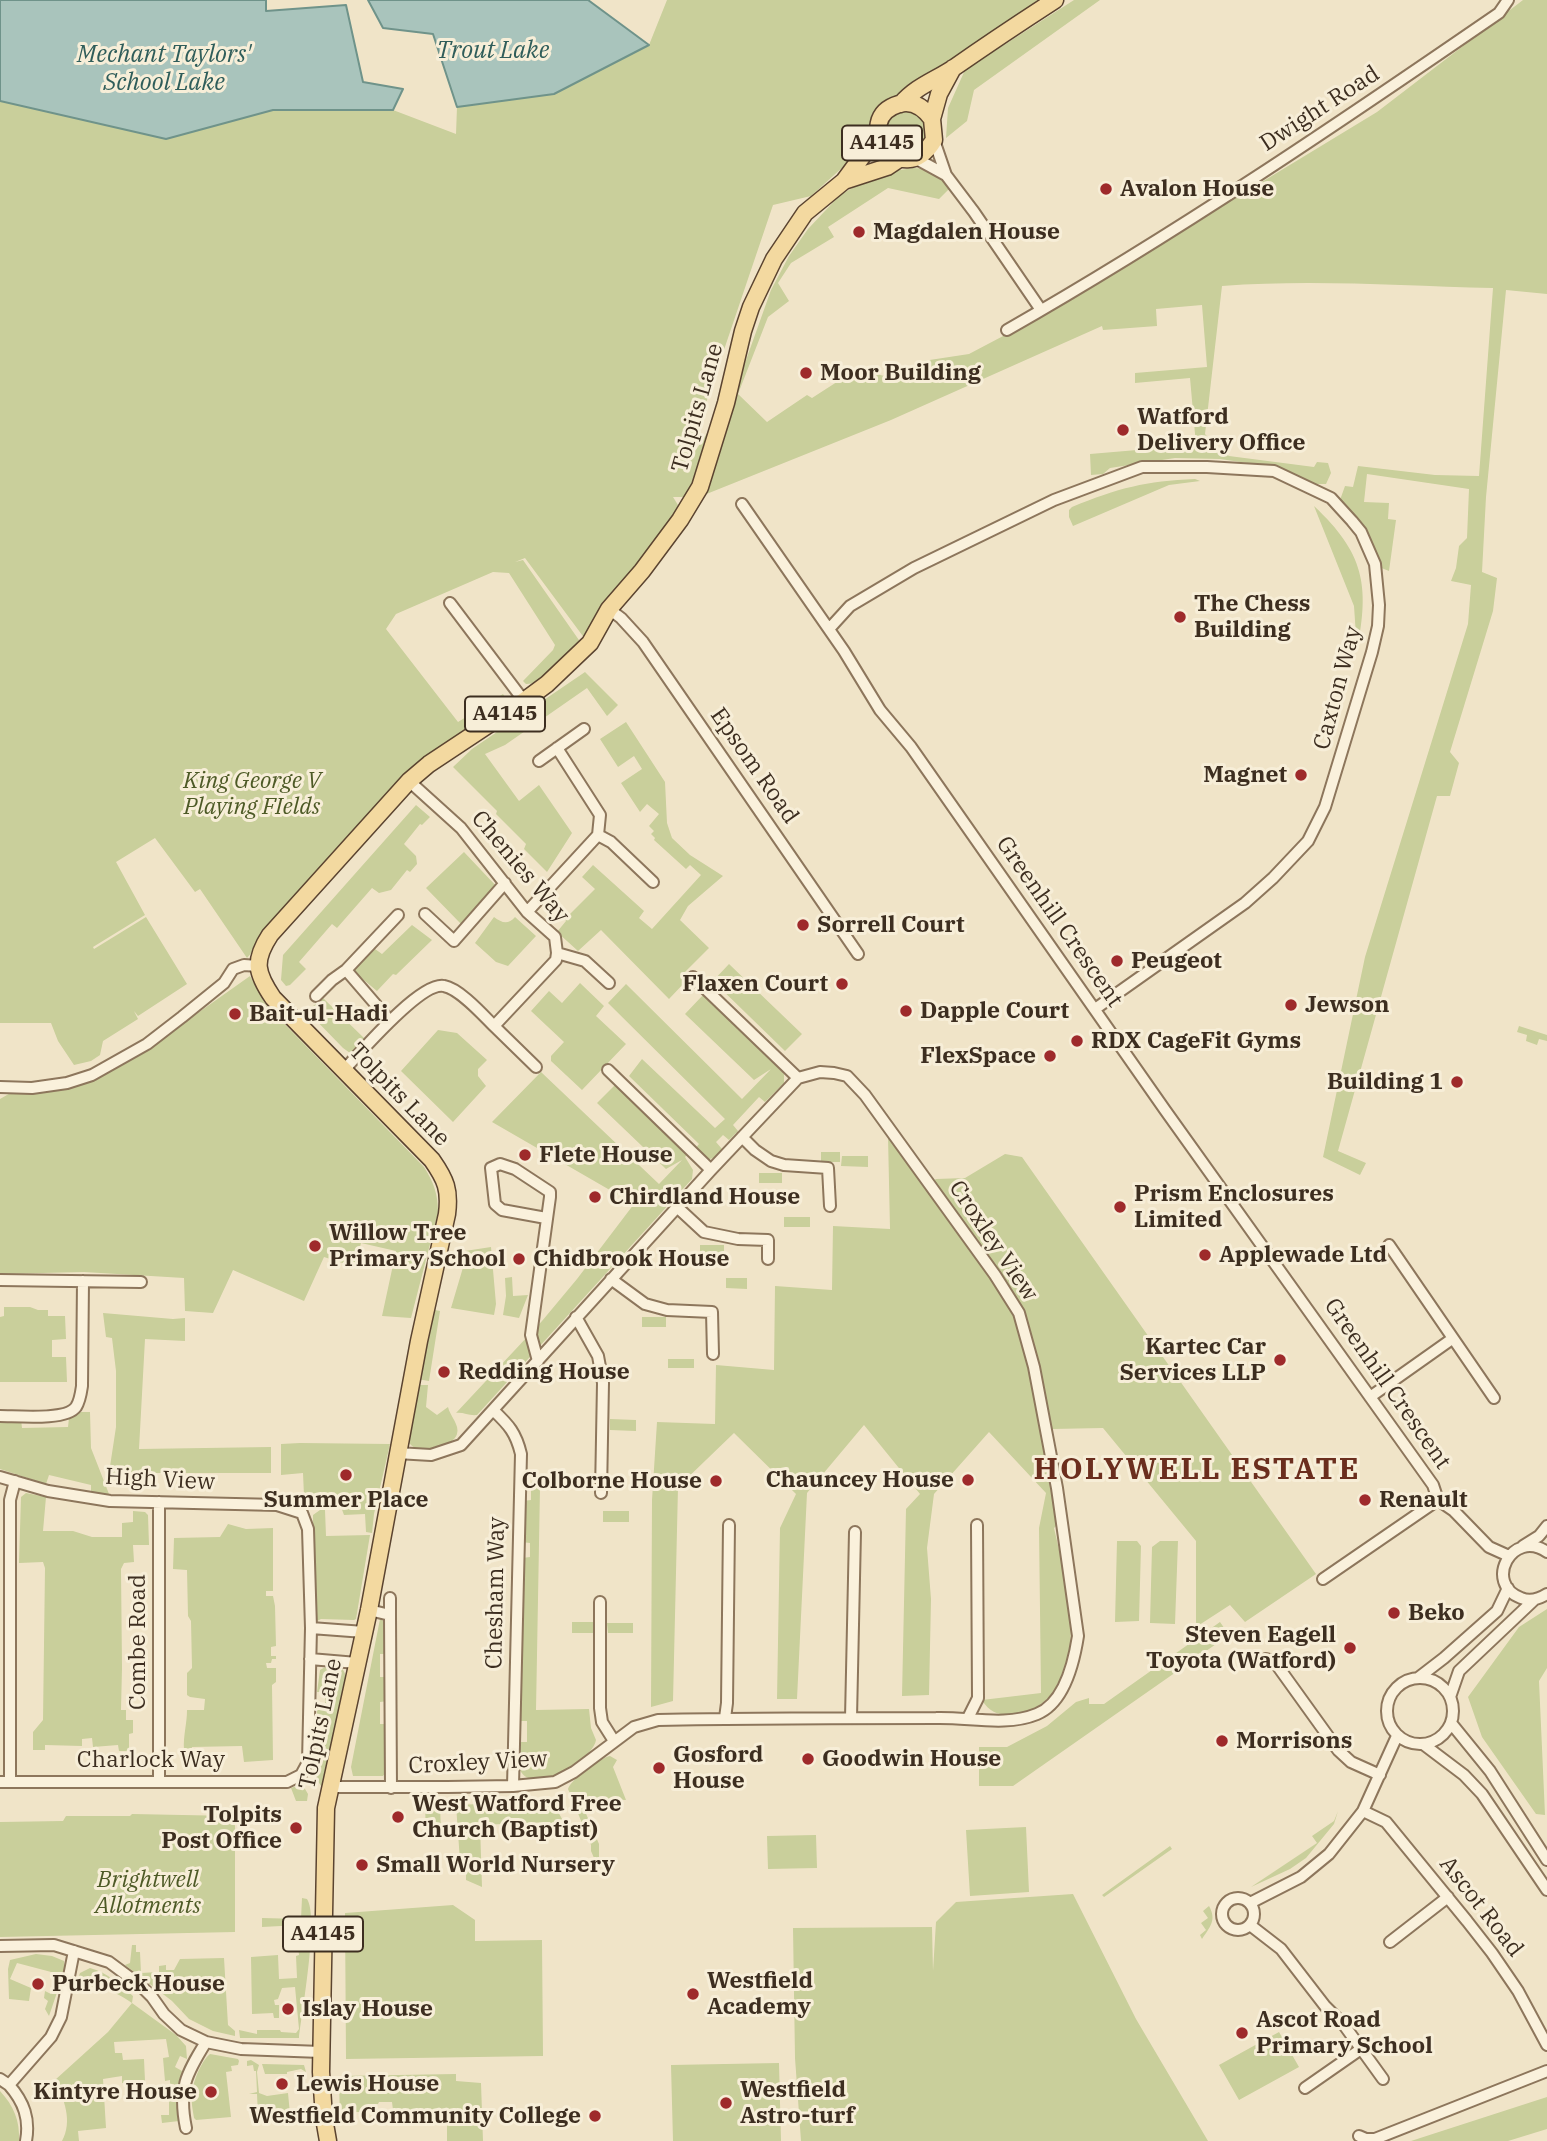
<!DOCTYPE html>
<style>
body{margin:0}
canvas{display:block;background:#f0e4c8}
</style>
<canvas width="1547" height="2141"></canvas>
<script>
const c = document.querySelector('canvas').getContext('2d');
c.lineJoin = 'round';
function fill(path, color) {
  c.fillStyle = color;
  c.fill(path, 'evenodd');
}
function strokePath(path, color, width, dash) {
  c.strokeStyle = color;
  c.lineWidth = width;
  c.lineCap = dash ? 'butt' : 'round';
  c.setLineDash(dash || []);
  c.stroke(path);
}
function label(font, color, halo, rows, align = 'center') {
  c.font = font + ' "IBM Plex Serif",serif';
  c.lineWidth = 6;
  c.setLineDash([]);
  c.textBaseline = 'middle';
  c.strokeStyle = halo;
  c.fillStyle = color;
  for (const [text, x, y, turn = 0] of rows) {
    c.save();
    c.translate(x, y);
    c.rotate((+turn || 0) * Math.PI / 180);
    c.textAlign = isNaN(turn) ? turn : align;
    if (halo) c.strokeText(text, 0, 0);
    c.fillText(text, 0, 0);
    c.restore();
  }
}
fill(new Path2D(`
 M667,0H1038L906,93L887,102L877,115L872,136L855,156L811,196L773,205L684,468L735,391L771,290L789,256L808,229L840,195L856,186L892,171L914,168L927,169L938,173L951,187L939,199L888,188L828,227L834,237L791,263L778,283L789,301L768,317L738,394L767,422L807,395L812,398L857,369L888,377L923,361L969,354L1043,315L1377,112L1523,0H1547V294L1506,290L1486,497L1482,572L1497,578L1493,611L1450,752L1459,763L1450,796H1437L1338,1151L1366,1163L1360,1175L1323,1157L1365,957L1468,624L1471,585L1451,581L1456,568L1459,546L1467,538L1469,489L1367,474L1364,502L1389,503L1388,519L1396,520L1389,571L1379,567L1340,500L1345,486L1353,487L1358,466L1435,475L1479,476L1493,288C1403,286 1312,279 1222,286L1205,434L1218,449L1229,456L1314,467L1317,462L1328,463L1331,473L1326,484H1316L1275,467L1220,459L1175,458L1110,468L1103,474L1091,475L1090,454L1196,445L1190,378L1135,383V373L1207,367L1202,305L1156,309L1157,326L1103,330L1102,326L891,420L699,497H673L678,505L668,527L585,639L525,558L515,562L523,560L581,643L538,683L526,684L523,681L553,650L555,645L509,573L493,572L396,614L386,629L458,722L503,694L507,700L404,775L247,958L200,889L195,892L155,838L116,862L145,915L93,947L94,949L146,917L187,984L138,1016L134,1011L138,1019L103,1041L100,1055L91,1061L74,1065L58,1041L51,1023H0V101L166,139L273,110H393L456,134L457,107L554,94L649,45Z
 M1074,0H1100L974,90L967,121L946,138L948,108L965,70Z
 M886 131a20 20 0 1 1 40 0a20 20 0 1 1-40 0Z
 M1195,479L1200,481L1169,485L1073,526L1069,517V510L1072,507C1118,488 1146,481 1195,479Z
 M1314,506C1364,553 1370,585 1357,650L1354,606Z
 M585,672L618,705L607,716L587,688L505,745L485,754L519,801L539,785L572,833L547,872L524,849L526,844L496,814L497,811L453,767L472,749Z
 M626,722L665,782L667,823L672,838L690,855L723,876L688,906L680,920L709,948L682,975L687,980L669,999L601,930L578,951L557,932L566,921L565,919L595,889L582,877L593,865L644,911L639,918L652,929L701,875L690,865L686,869L654,840L655,838L651,834L654,831L649,826L659,814L647,804L640,812L621,783L642,769L634,756L618,767L600,739Z
 M416,805L430,817L422,825L420,824L404,844L416,856L417,864L410,872L407,870L391,890L379,893L372,888L337,928L332,924L299,962L306,969L290,985L286,986L281,980L283,955Z
 M464,852L498,888L461,924L426,888Z
 M494,917C502,923 508,925 515,917L536,936L508,966L496,962L475,943Z
 M412,925L432,940L396,975L393,974L377,991L353,971L375,949L382,954Z
 M729,964L802,1034L785,1051L713,981Z
 M250,976L266,1005L424,1167C434,1183 438,1194 438,1213L411,1318L382,1316L396,1251L361,1243L355,1267L324,1257L304,1301L233,1270L213,1313L185,1311L184,1278L84,1272L0,1274V1099L14,1091L67,1087L94,1080L154,1044Z
 M580,983L604,1006L596,1016L626,1044L582,1090L551,1061V1056L564,1042L531,1011L549,991L562,1003Z
 M626,984L742,1099L771,1069L754,1080L685,1014L703,995L784,1074V1083L765,1102L759,1097L733,1125L738,1131L729,1140L723,1135L716,1142L722,1149L714,1158L705,1160L693,1151L699,1144L629,1076L642,1059L715,1128L725,1119L608,1003Z
 M323,998L366,1040L350,1053L343,1048L307,1011Z
 M1519,1026L1547,1035V1041L1539,1039L1537,1045L1526,1041L1527,1035L1517,1032Z
 M438,1030L457,1033L487,1060L478,1069V1076L486,1086L453,1122L401,1071Z
 M541,1072L659,1184L682,1160L666,1169L597,1103L616,1084L687,1155L685,1157L693,1170L692,1179L477,1415C469,1416 463,1412 456,1413L542,1321L577,1279L634,1204L492,1122Z
 M888,1136L924,1186L936,1179L965,1178L1005,1154L1022,1157L1316,1574L1245,1622L1230,1605L1196,1627V1541L1103,1428L1052,1429L1067,1515L1054,1528C1065,1577 1089,1659 1047,1699C1038,1707 1031,1712 1019,1714C1003,1716 991,1715 982,1700L1041,1693L1039,1528L1046,1493L989,1432L934,1494L927,1548L931,1599L929,1695L902,1696L906,1509L920,1494L864,1425L807,1493L797,1699H777L780,1528L796,1494L734,1433L678,1487L673,1701L651,1707L652,1500L657,1422L715,1424L716,1365L774,1370L775,1286L832,1290L833,1226L890,1229Z
 M821,1152H840V1162H821Z
 M842,1156H868V1167L841,1166Z
 M759,1173H782V1183H759Z
 M784,1217H810V1227H784Z
 M700,1245H724V1255H700Z
 M491,1247L496,1304L494,1315L451,1308L467,1254L465,1251Z
 M512,1277L513,1296L528,1295L519,1318L503,1315L506,1296L505,1278Z
 M726,1278H747V1289L726,1288Z
 M4,1307H30L38,1310H48V1316H65L66,1339L52,1340V1357H66L67,1382H0V1317L4,1316Z
 M430,1309L440,1311L429,1381L417,1379Z
 M103,1313L173,1319L185,1318V1341L145,1339L139,1449L271,1447V1473H109L116,1427V1371L112,1338L106,1337Z
 M642,1317H666V1327H642Z
 M668,1359H694V1368H668Z
 M415,1385H428L426,1407L437,1415L448,1407C450,1416 460,1425 457,1434C453,1448 414,1461 406,1437Z
 M81,1412H90L91,1448L109,1494L91,1493V1485L49,1475L46,1484L0,1469V1419H21L22,1428L68,1427L69,1418Z
 M610,1419L636,1420V1431L610,1430Z
 M300,1443L390,1444L374,1514L372,1533L366,1532L365,1514L344,1515L337,1496H304L303,1473L281,1475V1444Z
 M534,1481L539,1484L540,1488L536,1710L589,1709L591,1728L596,1740C593,1760 532,1797 520,1770C516,1763 518,1751 518,1742H527V1721H519L522,1558L530,1557V1543L522,1542V1501L531,1500V1482Z
 M26,1493L46,1497L43,1531H73L92,1537H122V1523L133,1522V1511L145,1512L148,1515L149,1545H133L134,1562L124,1563L121,1569L122,1668L121,1710H126V1720H133V1733L129,1734V1751H119L118,1745L93,1747L92,1738L82,1739V1746L45,1745V1750H33V1732L43,1720L45,1568L43,1562L19,1563L21,1497Z
 M320,1510H325L326,1536L370,1535L356,1619L354,1620L321,1619L317,1621L312,1616L313,1515Z
 M603,1511H629V1522H603Z
 M228,1524L246,1529L273,1528V1591H266V1596H273L275,1606L276,1646L271,1647V1656H276V1659H272L271,1663H266L267,1668H276V1682L272,1685L273,1760L244,1762L242,1746L192,1747L191,1752L184,1750C183,1736 187,1724 187,1710H204L205,1699L190,1697L187,1695V1673L192,1668L191,1621L188,1616L187,1570L173,1569L174,1538L220,1537Z
 M1117,1541H1137L1141,1546L1139,1621L1115,1622Z
 M1160,1541H1178L1175,1624L1150,1623L1152,1547Z
 M1547,1609V1668L1539,1681L1545,1815L1536,1814L1482,1737L1468,1697L1519,1627Z
 M380,1619L385,1622L388,1654H380V1677H388V1701L380,1702V1724H388V1769L383,1776H353L351,1767Z
 M572,1622H595V1633H572Z
 M1220,1622L1229,1635L1013,1786H979V1747H1007L1047,1726L1076,1702L1089,1698V1704H1104Z
 M607,1623H633V1633H608Z
 M327,1666C338,1666 343,1665 346,1677L323,1789L312,1772L317,1759V1730H325V1717L317,1716V1706L325,1705V1692H317L320,1670Z
 M610,1756L617,1760L613,1767L626,1800L585,1798L581,1802L599,1844V1858H594L591,1851V1845L568,1789C571,1779 600,1758 610,1756Z
 M302,1784L308,1794L307,1801H296L291,1788Z
 M552,1801L566,1826L555,1833L550,1822L480,1825L482,1887L466,1880V1867L460,1861L456,1805Z
 M440,1804L441,1834L426,1835L425,1805Z
 M1338,1811L1334,1824L1306,1858L1290,1869L1251,1887L1317,1843L1312,1836L1334,1821Z
 M132,1814L233,1816L235,1826V1932L0,1937V1822L63,1821L66,1816H130Z
 M1026,1827L1029,1892L970,1896L966,1830Z
 M816,1835L817,1868L768,1869L767,1836Z
 M1170,1846L1172,1849L1104,1897L1102,1895Z
 M1073,1894L1136,2019L1208,2141H801L795,2058L793,1928L932,1927L933,1971L936,1922L956,1902Z
 M302,1898L307,1899C319,1917 302,2011 299,2038H240L239,2030L257,2034V2030H280L281,2032L296,2033L299,2029L295,1987L282,1988L278,1999L274,2000L275,2005H279V2018H274L273,2013L252,2014L251,1957L278,1955L279,1979L297,1978L296,1956L299,1955L298,1946H301L300,1925L262,1927V1918L301,1919Z
 M453,1905L475,1920V1941L542,1940L543,2056L346,2059L345,1913Z
 M1209,1906C1217,1920 1210,1927 1202,1939L1200,1935L1206,1930L1201,1923L1208,1918L1203,1911Z
 M132,1945H136V1952H140L141,1973L159,1972V1966L166,1965V1970H174L180,1959L224,1958L228,2025L235,2031V2036L213,2031L189,2019L172,2001L125,1965L130,1963Z
 M36,1954L52,1956L64,1961L65,1969L49,2016L45,2009L48,2001L44,1998L45,1991L51,1994L57,1975L55,1973L17,1963L10,1979L31,1988L29,2001L9,1999L8,1969L10,1960Z
 M90,1968C107,1972 120,1985 133,1996L132,2003L176,2035L186,2046L187,2059L180,2056L175,2067L182,2071L178,2109L179,2121L162,2123L161,2115H169V2099L170,2097L175,2096L174,2084H170V2080L165,2081L163,2058L169,2057L166,2039L114,2042L115,2053H122L123,2060L144,2059L145,2081L122,2083V2076L103,2079L106,2128L78,2131L79,2141H62C73,2121 64,2099 55,2080L108,2032L132,2003C112,1989 99,1986 76,1985L80,1973Z
 M1279,2032L1299,2067L1239,2100L1219,2065Z
 M210,2054L238,2059L239,2061L238,2065L231,2066L232,2071L226,2072L231,2117L196,2120L194,2118C193,2111 191,2103 192,2095C192,2084 201,2061 210,2054Z
 M251,2060L259,2065L257,2072L259,2093L267,2096L288,2093L290,2114L258,2116L257,2094H249L257,2092L256,2071H254L253,2065L247,2066V2061Z
 M779,2063L781,2141H673L671,2065Z
 M262,2064L304,2065L306,2072L301,2069L287,2072V2074H265Z
 M456,2074V2081L481,2083L483,2141H447V2119L403,2120V2111L393,2110L392,2102H379L378,2104H368L369,2112H345V2123H340L339,2076Z
 M0,2091C14,2106 20,2121 19,2141H0Z
 M1547,2097V2129L1508,2141H1411Z`), '#c9cf9b');
const water = new Path2D(`
 M0,0H266V11L346,5L363,82L403,89L393,110H273L166,139L0,101Z
 M368,0H588L649,45L554,94L457,107L433,34L383,28Z`);
fill(water, '#a9c4bc');
strokePath(water, '#6f938a', 2);
const street = new Path2D(`
 M934,140L946,175
 M915,158L946,175L974,212L1041,310
 M1007,330C1177,233 1339,123 1499,13L1508,0
 M742,504L844,651L880,710L911,747L1165,1110L1433,1485L1438,1500L1454,1511L1489,1547L1509,1556
 M450,603L524,701
 M609,609L621,618L643,642L858,954
 M829,629L850,606L914,568L1054,500L1142,467H1207L1274,471L1331,498L1352,521L1361,532L1375,564L1379,605L1378,626L1372,652L1325,807L1308,841L1273,878L1245,903L1095,1009
 M539,761L584,729
 M598,835L611,842L653,882
 M527,912L598,835L600,815L557,748
 M425,914L454,941L505,883
 M557,953L585,961L609,983
 M346,970L390,1021
 M693,977L798,1078
 M316,996L332,980L346,970L398,915
 M494,1026L536,1067
 M608,1070L711,1170
 M343,1071C360,1053 421,981 444,986C460,989 483,1015 494,1026L556,960L557,953L555,937L527,912L461,828L409,781
 M0,1087L32,1088L67,1083L92,1075L147,1044L182,1017L224,983L233,969L244,965L258,966
 M742,1137L755,1150L771,1161L784,1165L828,1168L830,1206
 M677,1207L704,1232L738,1239L768,1240V1259
 M1389,1245L1494,1398
 M611,1279L645,1304L667,1310L712,1312L713,1354
 M0,1280L141,1282
 M576,1317L598,1356L603,1383L601,1493
 M538,1361L531,1335L550,1197V1192L515,1169L500,1164L491,1168L495,1204L502,1210L546,1218
 M1370,1397L1452,1339
 M493,1410C509,1425 516,1433 521,1454L513,1786
 M0,1416C17,1416 66,1421 76,1407C80,1401 81,1393 82,1386L83,1281
 M0,1477L48,1491L110,1501L277,1505L302,1513L308,1529L311,1628L308,1762L301,1775L287,1782H0
 M1523,1546L1539,1536L1547,1526
 M1547,1552C1512,1528 1483,1584 1521,1598C1530,1602 1539,1599 1547,1594
 M1323,1579L1438,1500
 M600,1602V1708L602,1722L614,1741
 M369,1610L390,1615L391,1788
 M390,1615V1598
 M311,1628L364,1632
 M310,1659L357,1663
 M1266,1659L1274,1661L1338,1750L1351,1762L1380,1775
 M1387 1711a33 33 0 1 1 66 0a33 33 0 1 1-66 0Z
 M1418,1678L1444,1658L1497,1611L1508,1588
 M1450,1697L1459,1671L1534,1600
 M725,1718L727,1703L729,1525
 M851,1718L855,1532
 M968,1718L978,1698L977,1525
 M1451,1723L1490,1771L1547,1860
 M1423,1744L1464,1775L1482,1794L1547,1890
 M159,1781V1502
 M10,1782V1500L15,1481
 M331,1787H447L513,1786L555,1782L574,1772L634,1727L658,1720C751,1718 844,1718 936,1718C970,1717 1005,1727 1037,1714C1064,1703 1074,1662 1078,1636L1057,1488L1034,1367L1019,1313L995,1275L865,1095L847,1076L834,1073L820,1072L798,1078L711,1170L461,1445L431,1455L397,1453
 M1363,1811L1386,1822L1467,1921L1492,1953L1518,1991L1547,2045
 M1222 1914a16 16 0 1 1 32 0a16 16 0 1 1-32 0Z
 M1250,1903L1301,1877L1329,1854L1363,1811L1397,1736
 M1250,1925L1281,1949L1325,2006L1344,2025L1383,2079
 M1390,1942L1448,1897
 M0,1946L54,1945L109,1962L140,1985L152,1997L164,2014L181,2030L206,2042L241,2049L321,2052
 M0,2079L9,2085L51,2037L61,2017L74,1951
 M9,2085C24,2102 30,2119 26,2141
 M1305,2088L1361,2049
 M186,2128C178,2089 186,2074 206,2042
 M1359,2136L1366,2139H1375L1547,2071`);
const primary = new Path2D(`
 M901,104C916,86 936,80 955,67C988,44 1021,22 1055,0
 M932,119C924,108 913,100 899,104C849,119 901,194 934,140L932,119L939,94L953,68
 M844,181L887,167L899,159
 M328,2141L324,2118L321,2072L326,1808L369,1610L419,1341L447,1214C450,1190 446,1180 432,1160L273,998C256,973 253,961 270,935L409,781L429,764L524,701L547,684L590,643L609,609L642,571L680,520L700,487L726,403L743,331L751,307L774,259L805,213L844,181L878,135`);
strokePath(street, '#8d765c', 14);
strokePath(primary, '#5b4430', 19);
strokePath(street, '#faf1dc', 10);
strokePath(primary, '#f3d9a0', 16);
for (const [x, y, r, color] of [
 [1106,189,7,"#9e2a2b"],
 [859,232,7,"#9e2a2b"],
 [806,373,7,"#9e2a2b"],
 [1123,430,7,"#9e2a2b"],
 [1180,617,7,"#9e2a2b"],
 [1301,775,7,"#9e2a2b"],
 [803,925,7,"#9e2a2b"],
 [1117,961,7,"#9e2a2b"],
 [842,984,7,"#9e2a2b"],
 [1291,1005,7,"#9e2a2b"],
 [906,1011,7,"#9e2a2b"],
 [235,1014,7,"#9e2a2b"],
 [1077,1041,7,"#9e2a2b"],
 [1050,1056,7,"#9e2a2b"],
 [1457,1082,7,"#9e2a2b"],
 [525,1155,7,"#9e2a2b"],
 [595,1197,7,"#9e2a2b"],
 [1120,1207,7,"#9e2a2b"],
 [315,1246,7,"#9e2a2b"],
 [1205,1255,7,"#9e2a2b"],
 [519,1259,7,"#9e2a2b"],
 [1280,1360,7,"#9e2a2b"],
 [444,1372,7,"#9e2a2b"],
 [346,1475,7,"#9e2a2b"],
 [968,1480,7,"#9e2a2b"],
 [716,1481,7,"#9e2a2b"],
 [1365,1500,7,"#9e2a2b"],
 [1394,1613,7,"#9e2a2b"],
 [1350,1648,7,"#9e2a2b"],
 [1222,1741,7,"#9e2a2b"],
 [808,1759,7,"#9e2a2b"],
 [659,1768,7,"#9e2a2b"],
 [398,1817,7,"#9e2a2b"],
 [296,1828,7,"#9e2a2b"],
 [362,1865,7,"#9e2a2b"],
 [38,1984,7,"#9e2a2b"],
 [693,1994,7,"#9e2a2b"],
 [288,2009,7,"#9e2a2b"],
 [1242,2033,7,"#9e2a2b"],
 [282,2084,7,"#9e2a2b"],
 [211,2092,7,"#9e2a2b"],
 [726,2103,7,"#9e2a2b"],
 [595,2116,7,"#9e2a2b"]
]) {
  const dot = new Path2D();
  dot.arc(x, y, r, 0, 2 * Math.PI);
  c.fillStyle = color;
  c.fill(dot);
  strokePath(dot, '#f7eed8', 2.5);
}
for (const [x, y, w] of [
 [882,143,80],
 [505,714,80],
 [323,1934,80]
]) {
  const box = new Path2D();
  box.roundRect(x - w / 2, y - 17.5, w, 35, 5);
  c.fillStyle = '#f7eed8';
  c.fill(box);
  strokePath(box, '#3d2e20', 2);
}
label('bold 21px', '#3d2e20', null, [
 ["A4145",882,143],
 ["A4145",505,714],
 ["A4145",323,1934]
]);
label('23px', '#3d2e20', '#f7eed8', [
 ["Dwight Road",1320,109,-33],
 ["Tolpits Lane",698,408,-74],
 ["Caxton Way",1338,688,-75],
 ["Epsom Road",754,766,55],
 ["Chenies Way",520,867,50],
 ["Greenhill Crescent",1059,922,55],
 ["Tolpits Lane",399,1095,46],
 ["Croxley View",993,1241,56],
 ["Greenhill Crescent",1387,1384,55],
 ["High View",160,1480,3],
 ["Chesham Way",496,1593,-89],
 ["Combe Road",138,1642,-90],
 ["Tolpits Lane",321,1724,-78],
 ["Charlock Way",151,1760],
 ["Croxley View",478,1763,-3],
 ["Ascot Road",1481,1907,52]
]);
label('bold 23px', '#3d2e20', '#f7eed8', [
 ["Avalon House",1120,189],
 ["Magdalen House",873,232],
 ["Moor Building",820,373],
 ["Watford",1137,417],
 ["Delivery Office",1137,443],
 ["The Chess",1194,604],
 ["Building",1194,630],
 ["Magnet",1287,775,"right"],
 ["Sorrell Court",817,925],
 ["Peugeot",1131,961],
 ["Flaxen Court",828,984,"right"],
 ["Jewson",1305,1005],
 ["Dapple Court",920,1011],
 ["Bait-ul-Hadi",249,1014],
 ["RDX CageFit Gyms",1091,1041],
 ["FlexSpace",1036,1056,"right"],
 ["Building 1",1443,1082,"right"],
 ["Flete House",539,1155],
 ["Prism Enclosures",1134,1194],
 ["Limited",1134,1220],
 ["Chirdland House",609,1197],
 ["Willow Tree",329,1233],
 ["Primary School",329,1259],
 ["Applewade Ltd",1219,1255],
 ["Chidbrook House",533,1259],
 ["Kartec Car",1266,1347,"right"],
 ["Services LLP",1266,1373,"right"],
 ["Redding House",458,1372],
 ["Chauncey House",954,1480,"right"],
 ["Colborne House",702,1481,"right"],
 ["Summer Place",346,1500,"center"],
 ["Renault",1379,1500],
 ["Beko",1408,1613],
 ["Steven Eagell",1336,1635,"right"],
 ["Toyota (Watford)",1336,1661,"right"],
 ["Morrisons",1236,1741],
 ["Gosford",673,1755],
 ["House",673,1781],
 ["Goodwin House",822,1759],
 ["West Watford Free",412,1804],
 ["Church (Baptist)",412,1830],
 ["Tolpits",282,1815,"right"],
 ["Post Office",282,1841,"right"],
 ["Small World Nursery",376,1865],
 ["Westfield",707,1981],
 ["Academy",707,2007],
 ["Purbeck House",52,1984],
 ["Islay House",302,2009],
 ["Ascot Road",1256,2020],
 ["Primary School",1256,2046],
 ["Lewis House",296,2084],
 ["Westfield",740,2090],
 ["Astro-turf",740,2116],
 ["Kintyre House",197,2092,"right"],
 ["Westfield Community College",581,2116,"right"]
], 'left');
label('italic 23px', '#4d5a26', '#f7eed8', [
 ["King George V",252,781],
 ["Playing FIelds",252,807],
 ["Brightwell",148,1880],
 ["Allotments",148,1906]
]);
label('italic 24px', '#2f5d5a', '#f7eed8', [
 ["Trout Lake",493,51],
 ["Mechant Taylors'",164,55],
 ["School Lake",164,83]
]);
c.letterSpacing = '2px';
label('bold 30px', '#6b2e1e', '#f7eed8', [
 ["HOLYWELL ESTATE",1197,1470]
]);
c.letterSpacing = '0px';
</script>
